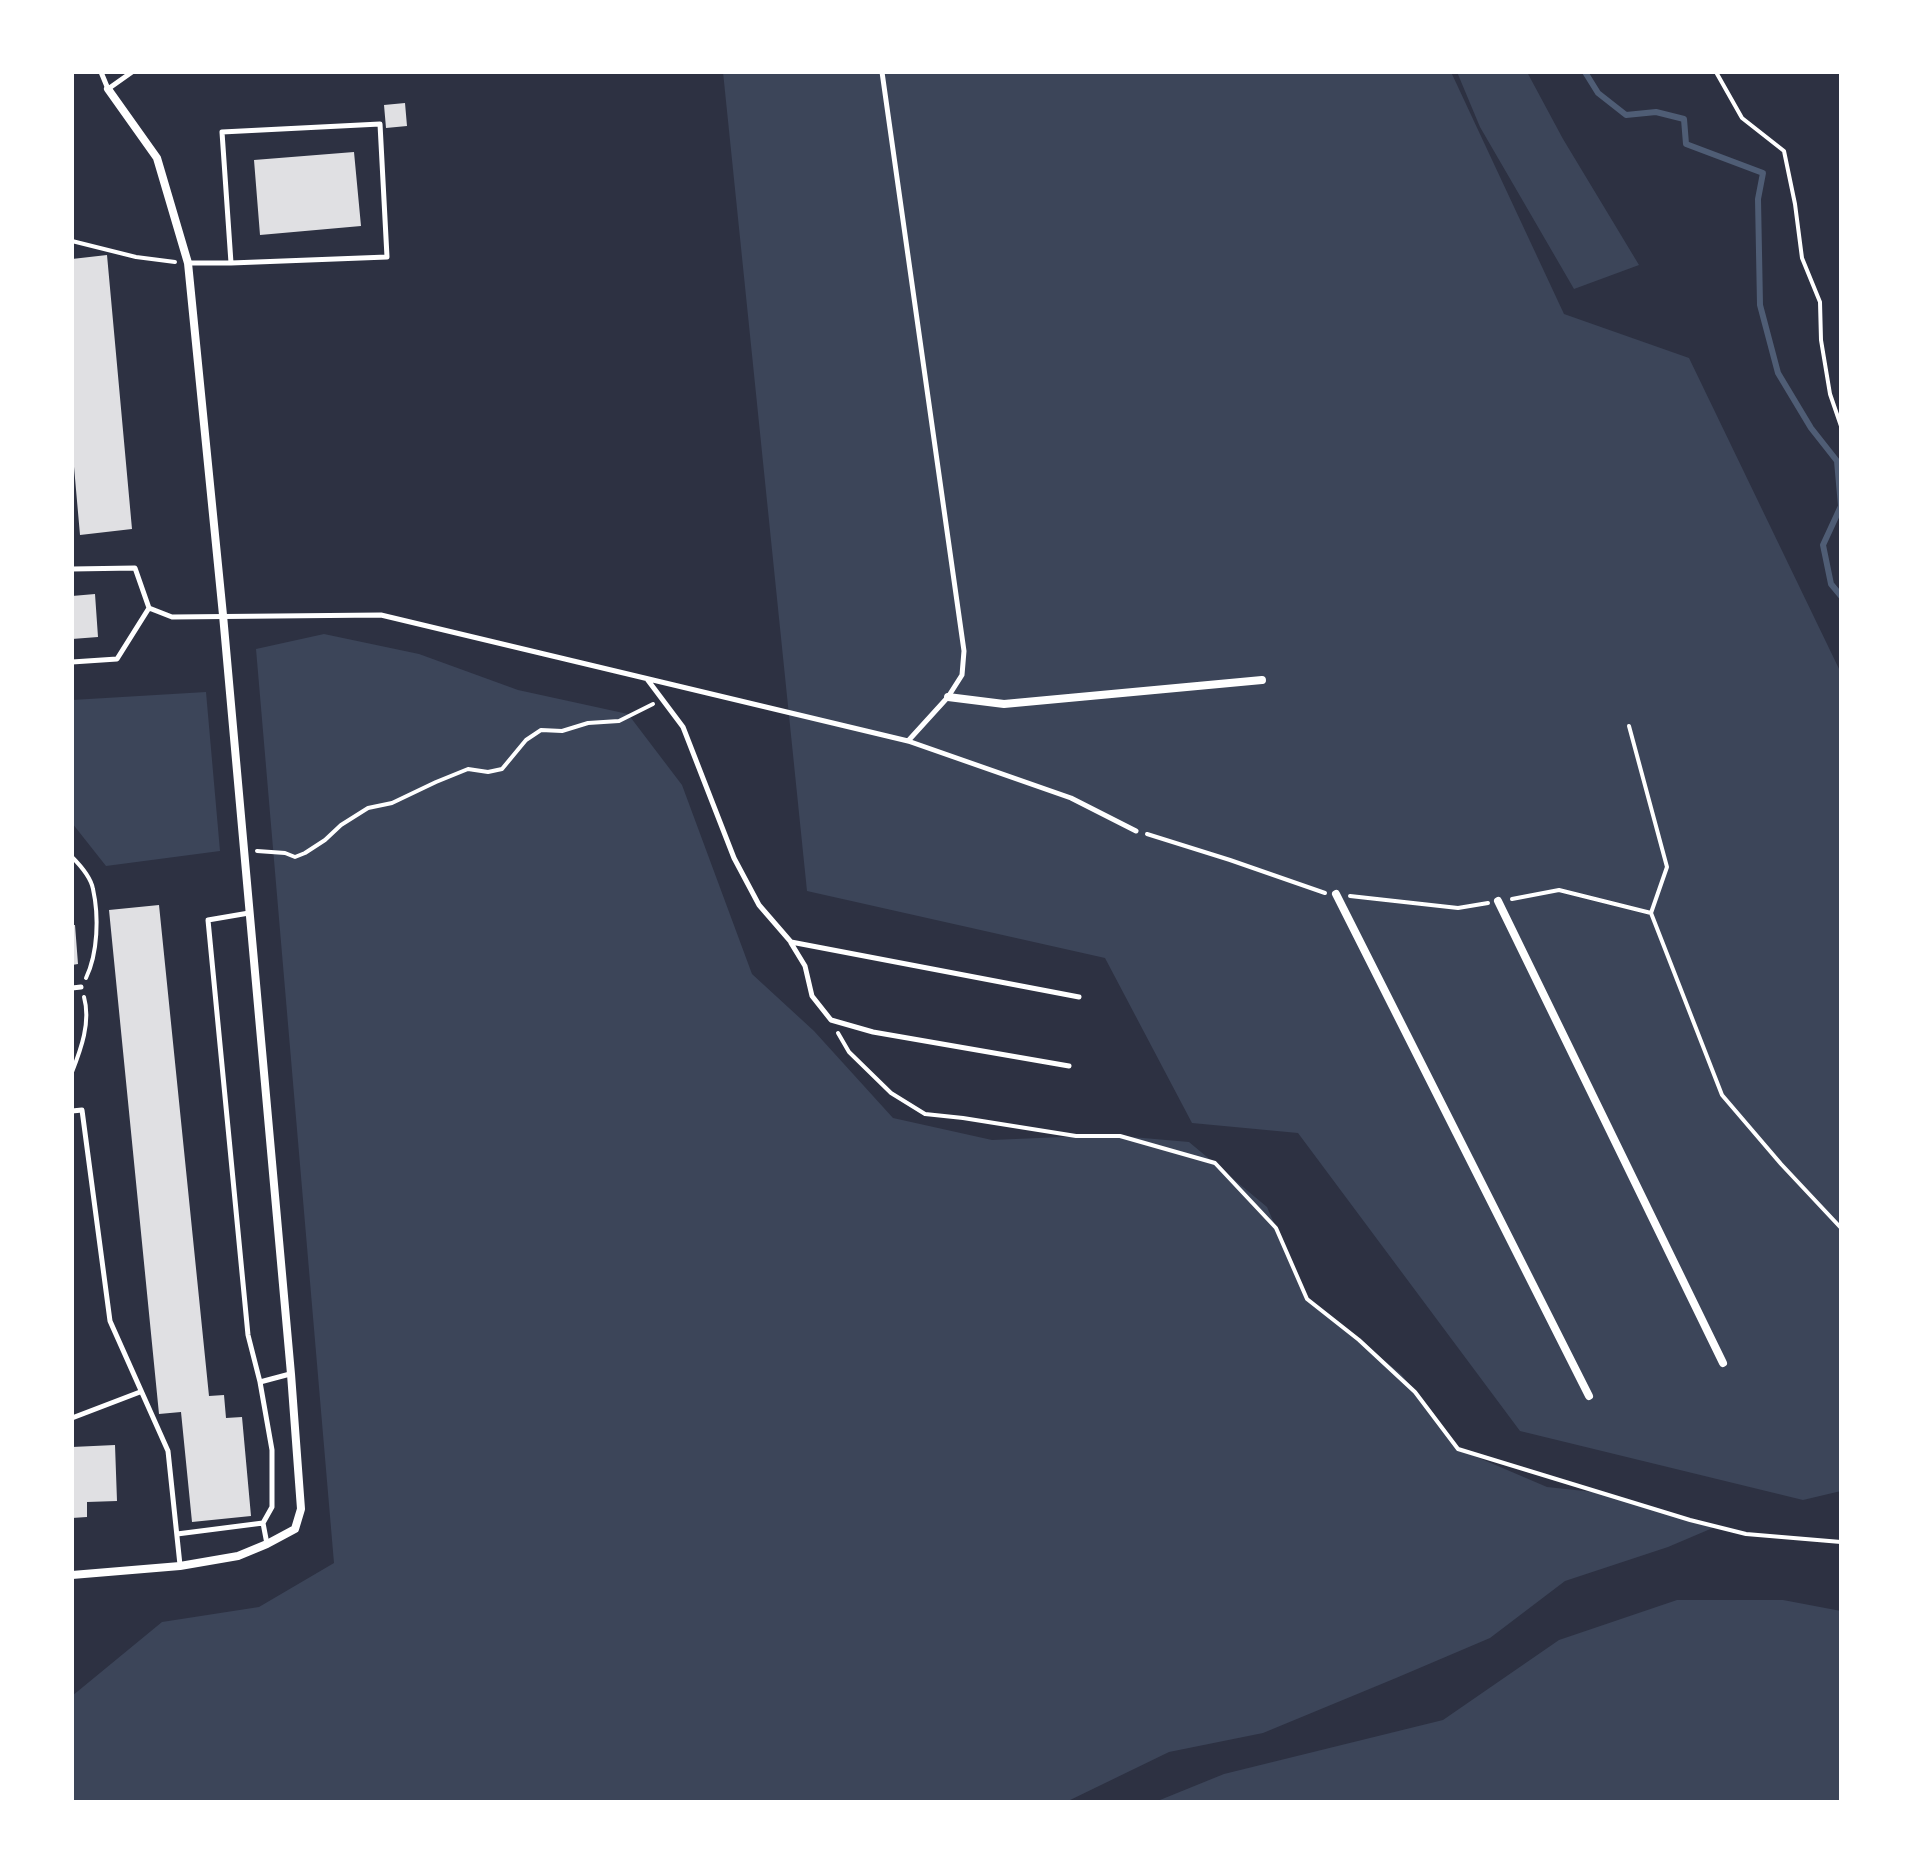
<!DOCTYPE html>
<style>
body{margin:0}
#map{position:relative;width:1913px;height:1874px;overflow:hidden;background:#2d3142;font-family:"PT Sans Narrow",sans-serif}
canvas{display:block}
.frame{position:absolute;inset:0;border:74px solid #fff;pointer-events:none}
</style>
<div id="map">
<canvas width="1913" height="1874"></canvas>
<div class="frame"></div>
</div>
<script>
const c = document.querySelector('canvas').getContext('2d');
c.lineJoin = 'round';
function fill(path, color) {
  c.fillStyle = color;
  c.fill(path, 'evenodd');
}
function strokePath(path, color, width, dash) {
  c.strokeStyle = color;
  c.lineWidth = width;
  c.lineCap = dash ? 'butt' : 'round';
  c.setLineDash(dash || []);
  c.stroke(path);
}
fill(new Path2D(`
 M723,72H1451L1564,314L1689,358L1841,673V1491L1803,1500L1520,1431L1298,1133L1192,1123L1105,958L807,891Z
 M1457,72H1527L1563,139L1639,265L1574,289L1480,127Z
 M324,634L419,654L518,690L628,714L682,785L752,974L814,1031L893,1118L992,1140L1109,1135L1189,1142L1267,1207L1307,1299L1401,1374L1458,1449L1547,1487L1603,1493L1715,1527L1668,1547L1565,1581L1490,1638L1396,1678L1263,1733L1169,1752L1066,1802H72V1696L162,1622L259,1607L334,1563L256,649Z
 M206,692L220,851L106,866L72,823V700Z
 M1677,1600H1783L1841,1611V1802H1155L1224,1774L1443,1720L1559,1640Z`), '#3c4559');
strokePath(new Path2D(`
 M1585,72L1598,93L1626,115L1656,112L1684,119L1686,144L1763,173L1758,199L1760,305L1778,373L1811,428L1837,461L1841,506L1823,545L1831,584L1841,596`), '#4f5d75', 6);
fill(new Path2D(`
 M405,103L407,126L386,128L384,105Z
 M354,152L361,226L260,235L254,160Z
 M107,255L132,529L80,535L72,444V259Z
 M95,594L98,637L72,639V596Z
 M159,905L209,1396L224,1395L226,1418L242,1417L251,1516L192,1522L181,1412L159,1414L109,910Z
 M72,925H75L78,964L72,965Z
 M115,1445L117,1501L87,1502V1517L72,1518V1447Z`), '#e0e0e3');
strokePath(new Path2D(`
 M1716,72L1742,118L1784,151L1795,204L1802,258L1820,302L1821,340L1830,394L1841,426
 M72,241L136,257L175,262
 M1147,834L1230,860L1325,893
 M257,851L285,853L295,857L305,853L325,840L341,825L368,808L392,803L436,782L468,769L488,772L502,769L526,740L541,730L562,731L588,723L619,721L653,704
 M72,857C80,865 91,878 93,889C99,916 98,953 86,978
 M1350,896L1458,908L1488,903
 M1512,899L1559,890L1651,913L1667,867L1629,726
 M1651,913L1722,1095L1781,1164L1841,1228
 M838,1033L849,1052L891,1093L925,1114L963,1118L1076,1136H1120L1215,1163L1276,1228L1307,1299L1359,1340L1415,1392L1458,1449L1690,1520L1746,1534L1841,1542
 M72,1072C81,1049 91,1022 84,997`), '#fff', 4);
strokePath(new Path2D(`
 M101,72L108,89L132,72
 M882,72L964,651L962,675L948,697L908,741
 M189,263H231L222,132L380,124L387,257L231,263
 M72,569L135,568L149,608L172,617L381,615L908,741L1071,798L1136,831
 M72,662L117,659L149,608
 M647,679L683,727L734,858L759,905L791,942L1079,997
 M249,913L208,920L248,1335L260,1382
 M791,943L805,966L812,996L831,1020L873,1032L1069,1066
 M72,988L81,987
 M72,1111L82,1110L110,1321L168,1451L180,1565
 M72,1418L140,1392
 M177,1534L263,1523
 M267,1544L263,1523L272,1507V1450L260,1382L290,1374`), '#fff', 5);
strokePath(new Path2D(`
 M948,697L1004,704L1262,680
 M1336,894L1589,1396
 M1498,901L1723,1363
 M72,1575L180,1566L238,1556L267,1544L295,1529L301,1509L291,1374L223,615L188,263L157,158L108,89`), '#fff', 8);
</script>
